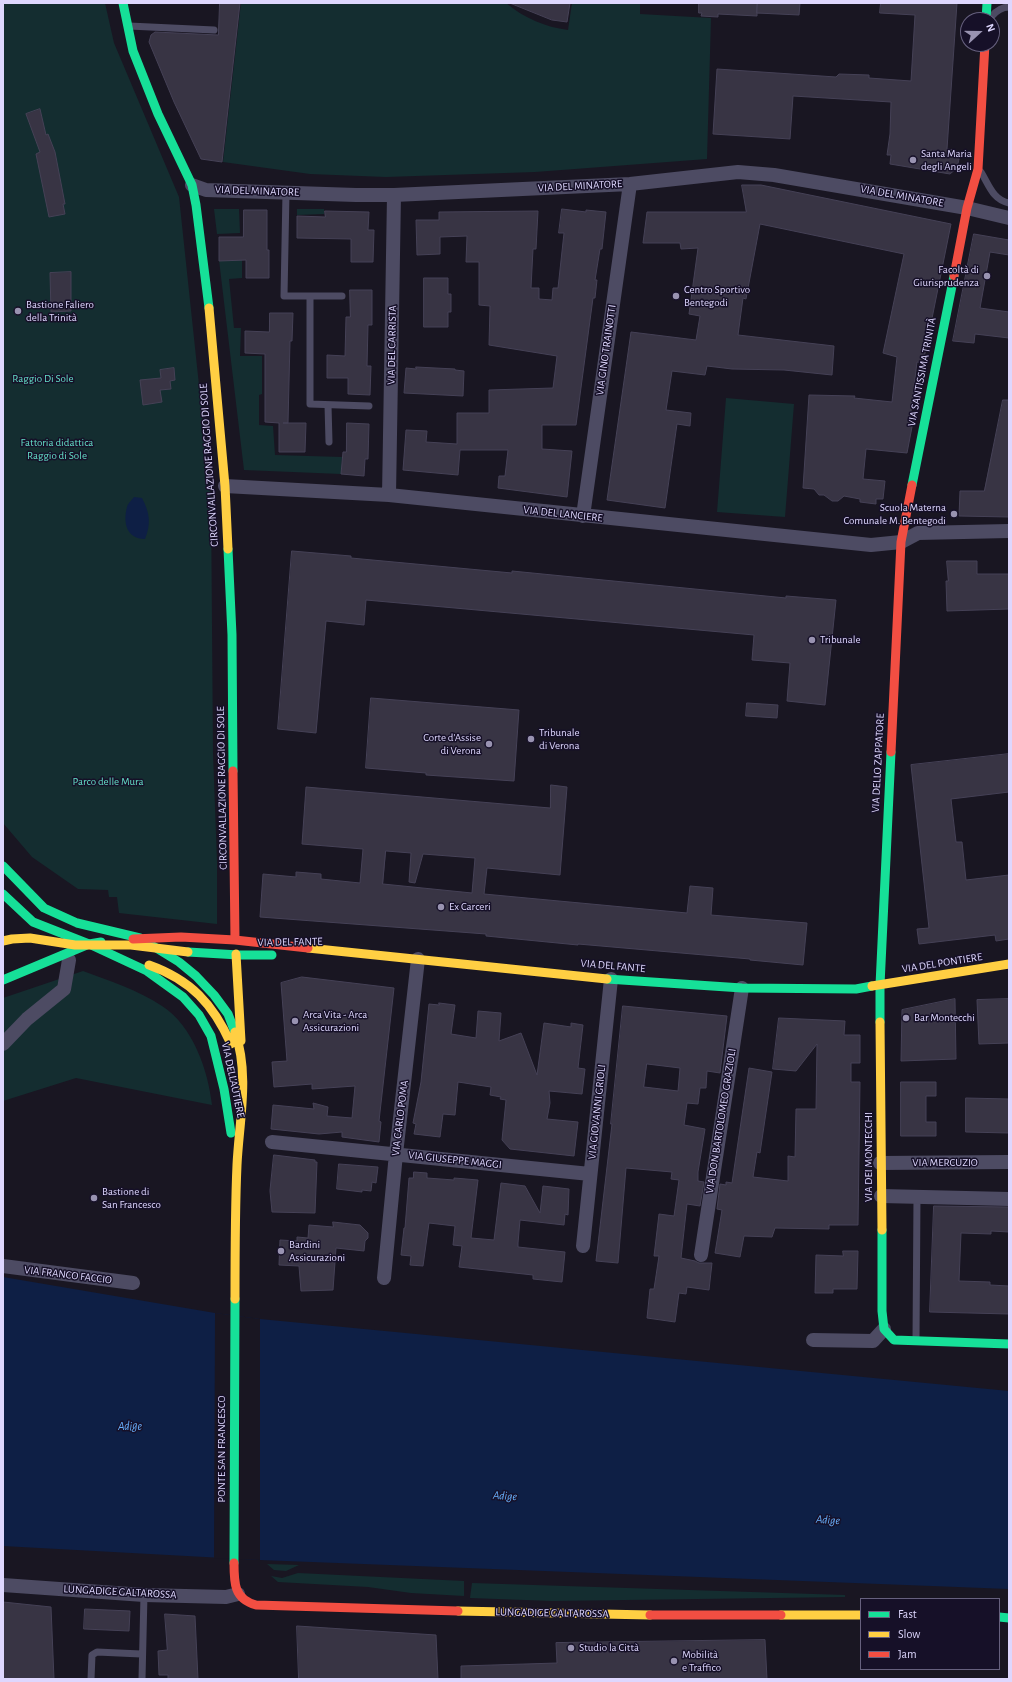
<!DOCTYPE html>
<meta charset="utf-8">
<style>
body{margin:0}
#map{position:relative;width:1012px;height:1682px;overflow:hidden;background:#191622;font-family:"Alegreya Sans",sans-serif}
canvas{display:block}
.frame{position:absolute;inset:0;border:4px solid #ded7fe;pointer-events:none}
.legend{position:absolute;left:860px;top:1598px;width:140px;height:72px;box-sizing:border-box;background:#161028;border:1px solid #66607e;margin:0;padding:5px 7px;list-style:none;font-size:12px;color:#ded7fe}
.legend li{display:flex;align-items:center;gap:8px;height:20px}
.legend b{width:20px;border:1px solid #66607e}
.north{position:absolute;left:960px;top:12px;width:40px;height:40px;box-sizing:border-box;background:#161028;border:1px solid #66607e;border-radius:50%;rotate:69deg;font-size:11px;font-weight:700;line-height:16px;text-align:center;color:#ded7fe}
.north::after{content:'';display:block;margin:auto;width:14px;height:18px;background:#9993b1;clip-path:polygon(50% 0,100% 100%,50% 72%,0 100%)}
</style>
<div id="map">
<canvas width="1012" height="1682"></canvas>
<div class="frame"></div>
<ul class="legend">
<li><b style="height:5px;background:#16e098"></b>Fast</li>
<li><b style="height:5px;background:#ffcf43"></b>Slow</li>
<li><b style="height:5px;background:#f24e42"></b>Jam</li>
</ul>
<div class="north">N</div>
</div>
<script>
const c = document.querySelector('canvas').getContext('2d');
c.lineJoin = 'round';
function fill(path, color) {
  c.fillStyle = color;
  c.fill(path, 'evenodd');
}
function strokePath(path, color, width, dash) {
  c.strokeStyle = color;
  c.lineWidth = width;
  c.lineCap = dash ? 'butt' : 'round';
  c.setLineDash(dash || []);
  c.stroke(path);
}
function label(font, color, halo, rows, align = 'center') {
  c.font = font + ' "Alegreya Sans",sans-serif';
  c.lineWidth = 3;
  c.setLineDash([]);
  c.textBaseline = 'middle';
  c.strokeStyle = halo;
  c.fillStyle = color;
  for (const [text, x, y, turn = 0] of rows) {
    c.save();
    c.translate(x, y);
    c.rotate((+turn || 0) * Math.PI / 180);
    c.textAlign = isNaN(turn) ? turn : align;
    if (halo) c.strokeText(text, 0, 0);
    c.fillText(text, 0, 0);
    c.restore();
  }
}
fill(new Path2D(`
 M3,3H105L114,43L179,197L211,498L213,753L217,862V924L119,913L117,897H109L108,890L78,889L32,857L3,823Z
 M241,3H506C524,18 545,27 568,30L572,3H640V14L711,18L707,159L535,172L386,177L310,174L223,162Z
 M214,209H239L240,233L217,234Z
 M297,209H324V214L297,215Z
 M219,260H242V278L229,279L234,328H241L240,356H262V394L259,395V425L273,426L275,455L342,457L341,474L244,470Z
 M726,398L794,404L785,517L717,512Z
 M83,971C110,981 138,990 162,1006C193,1026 208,1070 212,1105L76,1078L3,1101V998Z
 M267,1564L299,1565L286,1571L274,1570Z
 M298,1573L464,1581V1596L411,1593L368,1587L278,1582L271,1576L282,1578Z
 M472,1583L845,1595V1597L552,1601L470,1598Z`), '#142d30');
fill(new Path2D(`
 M134,497L142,498C150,513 151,524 145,539C126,539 123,522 127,507C128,503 132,500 134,497Z
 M3,1277L215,1313L260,1319L1009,1391V1589L260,1560L3,1546Z`), '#0e1f45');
fill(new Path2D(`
 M215,1313L260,1319V1560L214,1558Z`), '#191622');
const building = new Path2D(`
 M220,3H240L222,162L201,159L174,102L149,42L151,35L155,32L218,35Z
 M510,3H570L567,22L552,20Z
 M699,3H757V16L718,14V17L701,16L702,13H699Z
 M758,3H800L799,15L757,13Z
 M881,3H957L947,149L954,150L959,159L957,168L950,174L890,164L891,155H887L890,134L891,102L793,96L790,139L713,134L717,69L836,77L839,74L869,75V78L911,81L915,15L880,13Z
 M40,109L46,135L48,134L55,152L65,204H63L65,214L49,217L36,154L40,152L26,114Z
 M742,185H761L951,224L923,363L917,362L911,411L912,427L907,453L866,449L863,479L885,481L883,499H876V504L860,502V499L844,496L838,501H832L824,495H819L814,489L803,488L809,395L855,396L854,398L892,402L897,357L883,353L904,254L760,224L746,299L743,298L738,335L834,346L832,375L784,370L732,369L707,366L705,375L672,371L666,410L691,413L690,426L677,424L665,508L607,500L631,332L696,340L700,316L689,314L698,248L681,249L680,243H643L647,212H746Z
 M562,209L586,212V210L606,212L602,249H600L595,280H597L595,298H593L576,425H542V449L572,451L567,497L498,488L499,476H505L508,450H460L458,475L403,470L406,430L427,431L426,442L457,444V413H489V390L553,388L557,356L489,345L490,306L479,305V262H466L467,236L440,237V254L417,255L416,220H439V212L538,211L536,249H533L531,288H539V299L552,300L553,288H558L564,233H559Z
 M244,210H267V250H269V278H246V260L219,261V237H243Z
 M325,211L369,212L368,230H374L373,262H351V239L297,238V216L325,217Z
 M974,234L1009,240V255L990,252L980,308L1009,312V338L975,334L974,343L953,341Z
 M71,272V311L51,312L50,273Z
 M424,278H448V294H451V312H448V327H424Z
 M350,290H372V325H368L367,366H371L370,395L348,394V378H327V355L345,356L346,317H350Z
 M270,313H293L292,341H290L288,423H283H306L305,452H279V423L265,422V354L245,353V331L269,332Z
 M416,367L455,369V370L464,371L463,396L404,393L406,368L416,369Z
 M174,368L175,380L170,381L171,389L160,390L162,402L143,405L140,380L161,378L160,370Z
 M1003,400H1009V517L959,516L960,491H984Z
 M347,423L369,424L368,459H365L364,476L341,474L343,452H346Z
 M292,551L351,556V558L512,573V571L786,598V596L836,600L825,705L787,701L790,663L752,660L754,635L366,600L364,625L326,621L316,733L278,729Z
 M947,561H977V574H1009V609L947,611L946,581H948Z
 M371,698L519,710L514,781L426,775V773L366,768Z
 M747,703L778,705L777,718L746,716Z
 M1009,754V792L951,799L956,842H962L966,880L1009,875V939L996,941L995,935L919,944L917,929L929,928L911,765Z
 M551,785L567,787L560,875L487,868L484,894L687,913L690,886L713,888L711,915L807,923L803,965L750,960V959L578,944V945L486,936V934L260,917L263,874L296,877V872L321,874V879L360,883L363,849L302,844L306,787L550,808ZM386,851L411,853L409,882L415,883L423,854L475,858L472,893L383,884Z
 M302,977L394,988L379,1121L381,1122L379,1142L342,1137V1132L319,1134L271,1129L273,1105L314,1109L313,1103L328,1107L327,1116L352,1118L355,1086L312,1089V1084L274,1087L272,1062L287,1061L281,983Z
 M955,999L956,1059L901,1061L902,1010Z
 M1009,999V1043L979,1044L977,1000Z
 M439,1003L455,1005L451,1034L476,1038L478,1011L501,1013L499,1041L521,1033L537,1075L544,1023L571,1027V1023L583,1025L578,1068L585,1069L582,1094L549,1091L550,1103L547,1119L578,1122L574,1156L510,1149L502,1140L506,1100L500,1099L501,1097L490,1095L491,1087L458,1082L455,1115L443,1114L440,1137L414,1134L416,1124L413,1123L421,1082L429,1004L439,1005Z
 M623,1006L727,1016L720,1073L707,1071L706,1088H700L698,1104L687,1103L684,1125L705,1129L698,1172V1181L704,1182L700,1206L687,1204L681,1258L695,1261L699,1263H712L709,1290L687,1287L686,1294L679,1293L675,1322L647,1318L650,1289H654L659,1256H654L659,1214L674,1216L679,1180L671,1179L672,1172L626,1168L618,1263L596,1261L612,1124H611ZM647,1064L680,1068L678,1091L644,1087Z
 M779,1018L845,1021L844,1035H860V1063H851V1082H860L858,1225H829V1229L775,1228L772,1237L744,1236L740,1257L715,1253L722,1210L717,1209L720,1184L726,1185V1182L732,1183L749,1068L772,1072L760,1153L757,1152L753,1177L788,1181V1156L795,1157L796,1109H816L817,1044L796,1071L773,1069Z
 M901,1082H936V1096H926V1122H936V1136H901Z
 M966,1098L1009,1099V1133L966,1132Z
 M274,1155L315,1160V1162H317L315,1213L272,1212L270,1191Z
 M339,1164L378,1167L376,1183L372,1182L371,1191L362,1190V1192L337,1189Z
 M414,1172L427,1173V1178L454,1180V1178L478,1180L471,1238L494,1240L501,1183L525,1186L540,1213L543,1186L569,1189L568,1215L565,1214L564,1225L520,1220L518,1243V1247L565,1252L562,1282L533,1279V1275L459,1267L462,1246L453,1245L455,1226L429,1223L423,1266L410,1265L411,1256L401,1255L404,1228H405L409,1178H413Z
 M934,1206L1009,1207V1232L991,1231V1234L961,1233L959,1281L990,1282V1285L1009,1286V1314L930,1312Z
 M333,1222L360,1225L368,1233V1238L365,1241L364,1251L336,1248L333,1290L301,1291L299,1266L279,1265L280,1240L297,1241V1237L308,1238L309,1225L333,1227Z
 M843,1251H858L857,1289H833V1293H815L816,1255L843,1256Z
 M3,1602L51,1607L54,1679H3Z
 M85,1609L130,1611L129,1631L84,1629Z
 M165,1614L195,1616L198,1679H168V1675H159L158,1651L167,1650Z
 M297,1626L436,1635L438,1679H299Z
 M765,1640L767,1679H461V1666L557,1663L556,1643Z`);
fill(building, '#383444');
strokePath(building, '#454156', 1);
strokePath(new Path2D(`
 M991,17C996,11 1001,7 1009,7
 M129,26L214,30
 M981,172C989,185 993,200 1009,203
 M286,192L284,296H310V404L369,406
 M310,296H342
 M328,405L329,442
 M916,1340L917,1196
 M91,1679L92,1655L97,1652L141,1654
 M142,1679L144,1595`), '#4d4b63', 7);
strokePath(new Path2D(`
 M192,185L206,190L356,195H394L630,184L738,172L774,175L967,208L1009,218
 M225,486L389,495L871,545L901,542L918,533L1009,531
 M389,495L394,195
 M583,516L630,184
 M3,1044L27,1019L64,989L69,960
 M272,1142L590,1174
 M880,1163L1009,1162
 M881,1196L1009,1199
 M583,1246L611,979
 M701,1255L742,988
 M3,1266L133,1283
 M384,1278L396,1154L418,959
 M813,1340L873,1341L884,1329
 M3,1585L144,1595L226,1597L238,1594`), '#4d4b63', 14);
strokePath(new Path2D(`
 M123,3L133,51L158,114L192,185L196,205L209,308
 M986,20L987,3
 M912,485L954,276
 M228,549L232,635L233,771
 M3,866L44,908L77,923L140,938L179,962L196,976L214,995L228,1014L235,1032
 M3,894L33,922L89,944L147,971L183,997L199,1015L211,1036L224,1089L231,1133
 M188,952L239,955H272
 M607,979L742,988L856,989L872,986
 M3,980L89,944L101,942
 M880,1022V985L891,752
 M882,1230V1311L884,1329L894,1340L1009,1344
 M234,1563L235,1299
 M999,1617L1009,1618`), '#16e098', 9);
strokePath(new Path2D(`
 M209,308L225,486L228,549
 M3,941L12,939L30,938L75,945H131L188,952
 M308,948L607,979
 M236,954L241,1041
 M149,965C191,980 213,1004 231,1044
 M872,986L1009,964
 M880,1022L882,1230
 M235,1032C250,1075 239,1122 237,1165C235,1209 235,1254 235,1299
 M458,1611L650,1615
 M781,1615H861`), '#ffcf43', 9);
strokePath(new Path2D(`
 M954,276L967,208L978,169L985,44
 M891,752L901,542L912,485
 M233,771L235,940
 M133,939L181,937L235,940L308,948
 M234,1563C234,1583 234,1599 256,1605L458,1611
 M650,1615H781`), '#f24e42', 9);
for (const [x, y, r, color] of [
 [913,160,4,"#9993b1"],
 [987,276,4,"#9993b1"],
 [676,296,4,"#9993b1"],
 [18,311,4,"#9993b1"],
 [954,514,4,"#9993b1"],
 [812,640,4,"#9993b1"],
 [531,739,4,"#9993b1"],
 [489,744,4,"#9993b1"],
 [441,907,4,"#9993b1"],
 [906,1018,4,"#9993b1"],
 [295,1021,4,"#9993b1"],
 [94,1198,4,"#9993b1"],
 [281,1251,4,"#9993b1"],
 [571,1648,4,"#9993b1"],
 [674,1661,4,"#9993b1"]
]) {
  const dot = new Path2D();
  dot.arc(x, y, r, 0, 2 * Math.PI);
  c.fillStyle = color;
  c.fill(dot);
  strokePath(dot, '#161028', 1.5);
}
label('11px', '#ded7fe', '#161028', [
 ["Santa Maria",921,154],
 ["degli Angeli",921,167],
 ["Facoltà di",979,270,"right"],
 ["Giurisprudenza",979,283,"right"],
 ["Centro Sportivo",684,290],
 ["Bentegodi",684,303],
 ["Bastione Faliero",26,305],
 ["della Trinità",26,318],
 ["Scuola Materna",946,508,"right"],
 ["Comunale M. Bentegodi",946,521,"right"],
 ["Tribunale",820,640],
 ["Tribunale",539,733],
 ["di Verona",539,746],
 ["Corte d’Assise",481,738,"right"],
 ["di Verona",481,751,"right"],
 ["Ex Carceri",449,907],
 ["Arca Vita - Arca",303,1015],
 ["Assicurazioni",303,1028],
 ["Bar Montecchi",914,1018],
 ["Bastione di",102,1192],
 ["San Francesco",102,1205],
 ["Bardini",289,1245],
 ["Assicurazioni",289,1258],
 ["Studio la Città",579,1648],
 ["Mobilità",682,1655],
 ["e Traffico",682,1668]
], 'left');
label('11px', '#ded7fe', '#161028', [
 ["VIA DEL MINATORE",580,186,-3],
 ["VIA DEL MINATORE",257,191,2],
 ["VIA DEL MINATORE",902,196,10],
 ["VIA DEL CARRISTA",392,345,-89],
 ["VIA GINO TRAINOTTI",606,350,-82],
 ["VIA SANTISSIMA TRINITÀ",922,372,-79],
 ["CIRCONVALLAZIONE RAGGIO DI SOLE",209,465,-94],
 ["VIA DEL LANCIERE",563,514,6],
 ["VIA DELLO ZAPPATORE",878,763,-87],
 ["CIRCONVALLAZIONE RAGGIO DI SOLE",222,788,-91],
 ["VIA DEL FANTE",290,942,-1],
 ["VIA DEL PONTIERE",942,963,-9],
 ["VIA DEL FANTE",613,966,5],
 ["VIA DELL'AUTIERE",233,1080,78],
 ["VIA GIOVANNI GRIOLI",597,1112,-84],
 ["VIA CARLO POMA",400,1118,-83],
 ["VIA DON BARTOLOMEO GRAZIOLI",721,1121,-81],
 ["VIA DEI MONTECCHI",869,1157,-90],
 ["VIA GIUSEPPE MAGGI",455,1160,6],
 ["VIA MERCUZIO",945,1163],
 ["VIA FRANCO FACCIO",68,1275,7],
 ["PONTE SAN FRANCESCO",222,1449,-90],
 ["LUNGADIGE GALTAROSSA",120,1592,3],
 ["LUNGADIGE GALTAROSSA",552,1613,1]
]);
label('11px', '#63dec7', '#161028', [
 ["Raggio Di Sole",43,379],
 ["Fattoria didattica",57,443],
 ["Raggio di Sole",57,456],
 ["Parco delle Mura",108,782]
]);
label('italic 12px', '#67affc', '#161028', [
 ["Adige",130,1426],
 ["Adige",505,1496,4],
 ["Adige",828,1520,4]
]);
</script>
